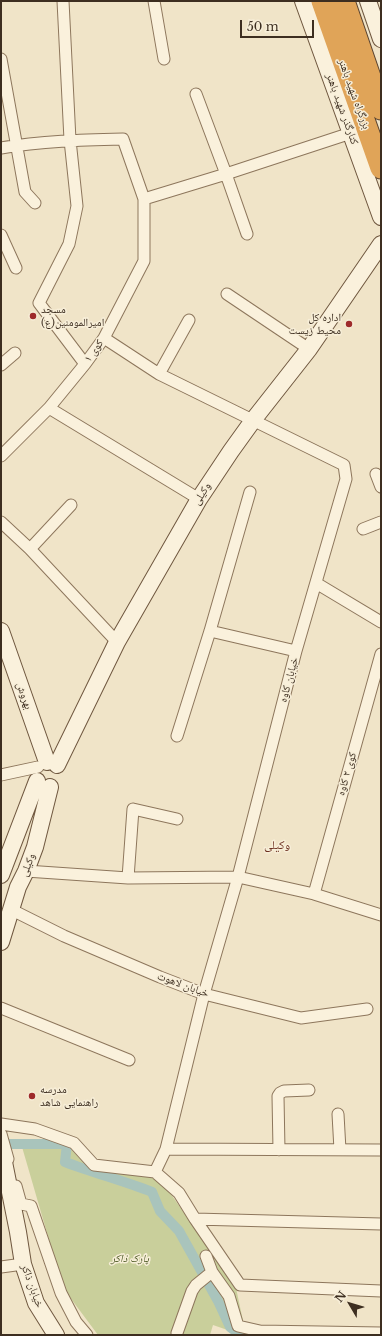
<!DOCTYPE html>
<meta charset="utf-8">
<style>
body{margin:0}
#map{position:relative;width:382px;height:1336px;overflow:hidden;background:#f0e4c8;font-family:"Libre Baskerville",serif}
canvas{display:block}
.frame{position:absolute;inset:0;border:2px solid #3d2e20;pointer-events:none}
.north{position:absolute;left:330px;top:1284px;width:40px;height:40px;-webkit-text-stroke:3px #f7eed8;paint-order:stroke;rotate:308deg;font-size:11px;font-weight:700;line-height:16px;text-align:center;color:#3d2e20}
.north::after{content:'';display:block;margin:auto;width:14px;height:18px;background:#3d2e20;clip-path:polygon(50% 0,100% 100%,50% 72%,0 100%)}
.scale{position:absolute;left:240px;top:20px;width:74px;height:18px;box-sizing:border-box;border:2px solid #3d2e20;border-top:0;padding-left:5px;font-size:12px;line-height:14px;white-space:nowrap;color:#3d2e20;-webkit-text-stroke:3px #f7eed8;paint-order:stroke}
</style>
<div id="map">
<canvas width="382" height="1336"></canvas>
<div class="frame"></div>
<div class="north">N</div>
<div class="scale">50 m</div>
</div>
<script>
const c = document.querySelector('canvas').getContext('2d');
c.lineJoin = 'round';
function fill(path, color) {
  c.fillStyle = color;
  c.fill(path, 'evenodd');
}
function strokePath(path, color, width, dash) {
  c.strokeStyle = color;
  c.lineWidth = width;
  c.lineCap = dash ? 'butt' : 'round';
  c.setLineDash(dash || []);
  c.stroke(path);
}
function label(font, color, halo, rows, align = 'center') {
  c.font = font + ' "Libre Baskerville","Noto Naskh Arabic",serif';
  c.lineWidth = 3;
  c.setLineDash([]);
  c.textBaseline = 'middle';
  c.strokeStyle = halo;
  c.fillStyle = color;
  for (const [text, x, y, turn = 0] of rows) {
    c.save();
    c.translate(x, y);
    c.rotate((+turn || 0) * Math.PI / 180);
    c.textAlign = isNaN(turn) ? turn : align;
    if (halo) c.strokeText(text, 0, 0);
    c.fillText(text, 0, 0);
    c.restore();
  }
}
fill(new Path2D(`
 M45,1139L69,1147L88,1167L99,1173L151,1175L164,1184L236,1288L246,1335H242L213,1325L210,1335H98L63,1288L20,1140Z`), '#c9cf9b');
strokePath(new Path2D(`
 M10,1144H67L65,1162C94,1173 124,1181 152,1192L160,1211L179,1231L218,1301L230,1327L238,1333L259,1335`), '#a9c4bc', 10);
const street = new Path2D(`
 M63,1L70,140L77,206L69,244L39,303L85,364
 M154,1L164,59
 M1,59L25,192L35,203
 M196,94L226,174L247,234
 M1,148C41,141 82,140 123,139L144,199V261L104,338L85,364L49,408L1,456
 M144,199L226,174L351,133
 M1,235L16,268
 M227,294L309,349
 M104,338L159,374L344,465L346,479L296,651L238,877L204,994L166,1149L155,1172
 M1,365L15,353
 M159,374L189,320
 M49,408L199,499
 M376,474L381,487
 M1,522L30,549L117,642
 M363,529L381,522
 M30,549L71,505
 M316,583L381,622
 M210,631L296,651
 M177,736L210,631L250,492
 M1,775L38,767
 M26,871L128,878L238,877L314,894L381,915
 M128,878L133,809L177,819
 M314,894L381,654
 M10,909L64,936L160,977L204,994L301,1018L367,1009
 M1,1008L129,1060
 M338,1114L340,1150
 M1,1124L35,1129L74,1143L94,1165L155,1172L179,1193L195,1219L240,1285L381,1291
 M1,1134L8,1159
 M166,1149L381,1150
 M279,1150L278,1096L280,1093L284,1091L309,1090
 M16,1186L21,1204L31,1206L61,1293L76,1322L87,1335
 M195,1219L381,1224
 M206,1256L212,1272L229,1296L238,1326L260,1331L381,1333
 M1,1267L23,1264
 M177,1333L192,1291L196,1285L212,1272`);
const secondary = new Path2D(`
 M303,1L381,217
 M368,1L381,39
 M1,631L47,762
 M57,765L117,642L199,499L231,451L254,419L309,349L381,244
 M1,875L37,781
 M1,942L18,887L26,871L35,847L50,787
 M1,1153L3,1157L18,1232L23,1264L36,1303L56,1335`);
const highway = new Path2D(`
 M322,1L381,168
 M344,1L381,109`);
strokePath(street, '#8d765c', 13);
strokePath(secondary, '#6f573f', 18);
strokePath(highway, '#5b4430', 23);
strokePath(street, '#faf1dc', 11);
strokePath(secondary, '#faf1dc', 16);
strokePath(highway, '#e0a458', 21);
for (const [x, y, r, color] of [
 [33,316,4,"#9e2a2b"],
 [349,324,4,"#9e2a2b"],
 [32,1096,4,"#9e2a2b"]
]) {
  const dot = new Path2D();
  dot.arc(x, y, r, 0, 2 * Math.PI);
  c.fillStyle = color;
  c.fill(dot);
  strokePath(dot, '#f7eed8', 1.5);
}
label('11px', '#3d2e20', '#f7eed8', [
 ["بزرگراه شهید باهنر",354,94,70],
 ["کنارگذر شهید باهنر",342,109,70],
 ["کوی ۱",94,351,-55],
 ["وکیلی",202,494,-58],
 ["خیابان کاوه",289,680,-75],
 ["بهروش",24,696,71],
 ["کوی ۲ کاوه",347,774,-74],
 ["وکیلی",28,865,-69],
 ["خیابان لاهوت",183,985,20],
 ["خیابان ذاکر",32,1286,70]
]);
label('11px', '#3d2e20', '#f7eed8', [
 ["مسجد",41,310],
 ["امیرالمومنین(ع)",41,323],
 ["اداره کل",341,318,"right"],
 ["محیط زیست",341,331,"right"],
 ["مدرسه",40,1090],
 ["راهنمایی شاهد",40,1103]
], 'left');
label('italic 11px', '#4d5a26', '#f7eed8', [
 ["پارک ذاکر",130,1259]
]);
label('12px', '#6b2e1e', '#f7eed8', [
 ["وکیلی",277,846]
]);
</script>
